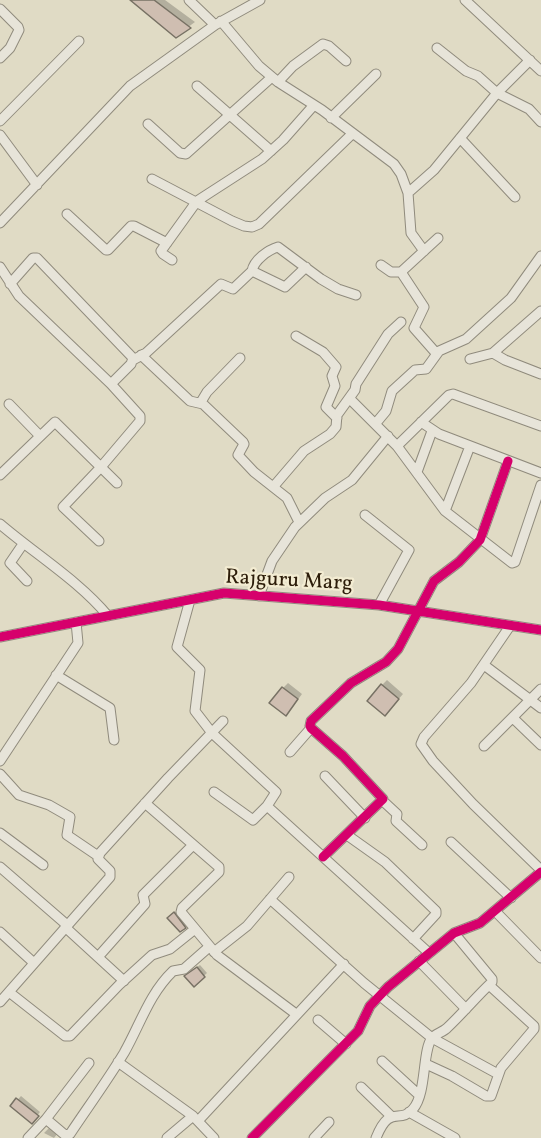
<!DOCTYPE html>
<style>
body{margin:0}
canvas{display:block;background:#e0dbc5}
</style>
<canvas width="541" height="1138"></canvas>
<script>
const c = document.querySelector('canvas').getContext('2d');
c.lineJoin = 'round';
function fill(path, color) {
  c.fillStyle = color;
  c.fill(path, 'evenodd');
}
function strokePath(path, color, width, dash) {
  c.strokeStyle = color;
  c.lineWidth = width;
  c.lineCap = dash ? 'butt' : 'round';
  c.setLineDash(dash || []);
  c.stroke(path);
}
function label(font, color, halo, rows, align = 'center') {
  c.font = font + ' Vollkorn,serif';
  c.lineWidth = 4.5;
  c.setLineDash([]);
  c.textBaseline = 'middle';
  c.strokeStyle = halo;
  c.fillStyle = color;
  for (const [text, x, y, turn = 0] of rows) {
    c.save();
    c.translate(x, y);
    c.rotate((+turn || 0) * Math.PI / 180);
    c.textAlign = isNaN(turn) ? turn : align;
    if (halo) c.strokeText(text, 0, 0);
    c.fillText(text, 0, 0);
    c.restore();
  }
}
fill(new Path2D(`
 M136,0H165L195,22L176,36Z
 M387,680L403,694L390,709L382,685Z
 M288,683L302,694L291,709L283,688Z
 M178,910L188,924L180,930L169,918Z
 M200,965L207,973L194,985L189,973Z
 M21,1096L40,1112L32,1122L12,1106Z
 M51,1126L58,1133L54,1138L44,1133Z`), '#0003');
const building = new Path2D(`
 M130,0H154L191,28L176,38Z
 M381,684L399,699L385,716L367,701Z
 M282,687L298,699L286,716L269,703Z
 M174,912L186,928L180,932L167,918Z
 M197,967L205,977L194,987L184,976Z
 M16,1098L39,1116L32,1124L10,1106Z`);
fill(building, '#cfbeb1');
strokePath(building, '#777164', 1.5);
const minor = new Path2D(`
 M189,0L215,25
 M465,0L541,71
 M0,9L18,27L19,30L10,48L0,58
 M221,21L259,66L278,82L322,110L394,164L401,174L408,193L411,233L424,251
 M437,48L466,71L478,76L497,93L529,109L541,122
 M278,82L293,66L323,44L329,46L346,61
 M197,86L271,151
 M331,118L376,74
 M0,121L79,41
 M148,124L180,153L186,154L272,77
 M0,135L37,185
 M460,138L515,197
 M152,179L232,221L244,226L252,227L259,224L352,134
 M408,193L434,170L497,93L530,60
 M67,214L106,250H108L131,226H134L167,243
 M0,223L130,86L215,25L260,0
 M172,260L163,254L161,251L197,201L262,159L283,140L314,105
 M381,265L391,272H401L438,238
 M0,267L19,296L111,384L140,416V421L101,467L63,507L99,541
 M252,271C254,260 268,250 278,247L321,279L338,289L356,295
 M401,272L424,307L414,328L436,353
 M10,284L33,258H37L133,358L131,364L111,384
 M296,336L323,352L336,367L332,376L335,386L326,407L337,418
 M493,353L505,360L541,374
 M141,355L190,401L203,404L243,442L244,444L238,455L254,472L287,498L299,522
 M470,359L493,353L541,311
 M133,360L146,353L221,284L233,289L252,271L285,287L306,267
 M350,399L397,446L445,511L512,563L515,562L541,485
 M201,402L207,392L240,358
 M9,404L40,436
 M421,422L439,434L541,473
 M376,423L386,411L392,391L415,370L426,369L439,351L466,339L511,298L541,256
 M397,446L449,395L453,394L541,426
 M417,472L432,431
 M0,475L55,422L117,483
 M274,486L304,451L330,434L336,427L337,415L355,390L356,384L388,334L401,322
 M445,511L470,446
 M365,515L409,550L379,605
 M0,524C35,554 79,581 108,616
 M23,544L10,563L27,581
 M259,596L272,561L295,527L325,498L352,480L388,436
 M190,600L177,647L200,670L195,711L212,733L276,792L267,806L253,820L214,792
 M510,626L471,683L424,737L421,744L433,761L473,804L541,870
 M0,637L224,593L379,605L541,630
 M484,665L541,708
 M56,675L110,708L114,740
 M514,719L541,745
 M484,746L541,689
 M290,752L311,728
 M0,761L78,643L76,622
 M0,774L19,795L49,805L70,817L67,835L98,856
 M325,776L365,818
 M383,801L397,814L396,821L422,845
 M145,803L219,867V872L182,908L181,912L217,955L296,1014
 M267,806L429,953
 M0,833L43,865
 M347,835L385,862L436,911V914L413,939
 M451,842L511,898
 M323,857L383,799L343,756L311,728L310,726L311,721L351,683L386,662L398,649L434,581L459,562L480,540L508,461
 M0,867L67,925
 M270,899L364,983L432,1038L498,1074
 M495,911L541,958
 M65,927L124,981
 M0,932L34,963
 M214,952L247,926L289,877
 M98,957L145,904L143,895L193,845
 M419,961L466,1009
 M9,992L65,1036H70L119,985L152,955L170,949L195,929
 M0,1002L110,877V871L98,859L100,853L168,778L223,721
 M318,1020L346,1044
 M382,1061L419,1095
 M118,1062L193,1116
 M426,1064L452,1076L486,1096H491L501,1068L534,1029V1026L489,985
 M361,1087L391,1116
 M409,1112L455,1138
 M46,1119L65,1135L70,1134C88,1107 107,1081 124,1053C140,1025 149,994 173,971L184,969L209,947
 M198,1121L344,964
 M28,1138L46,1119L89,1063
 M167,1138L193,1116L214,1138
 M252,1138L358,1031L370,1006L388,987L454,933L480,923L541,872
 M314,1138L329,1122
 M376,1138C390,1103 399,1125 413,1109C427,1093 422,1050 432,1038C435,1034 443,1032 447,1028C463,1013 476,997 492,982V979L454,933`);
strokePath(minor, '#908b7d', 11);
strokePath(minor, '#e7e4d9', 9);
strokePath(new Path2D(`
 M0,637L224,593L379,605L541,630
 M323,857L383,799L343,756L311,728L310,726L311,721L351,683L386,662L398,649L434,581L459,562L480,540L508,461
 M252,1138L358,1031L370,1006L388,987L454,933L480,923L541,872`), '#d6006c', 9);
label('21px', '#2c1c09', '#f3ecd2', [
 ["Rajguru Marg",289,582,3]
]);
</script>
